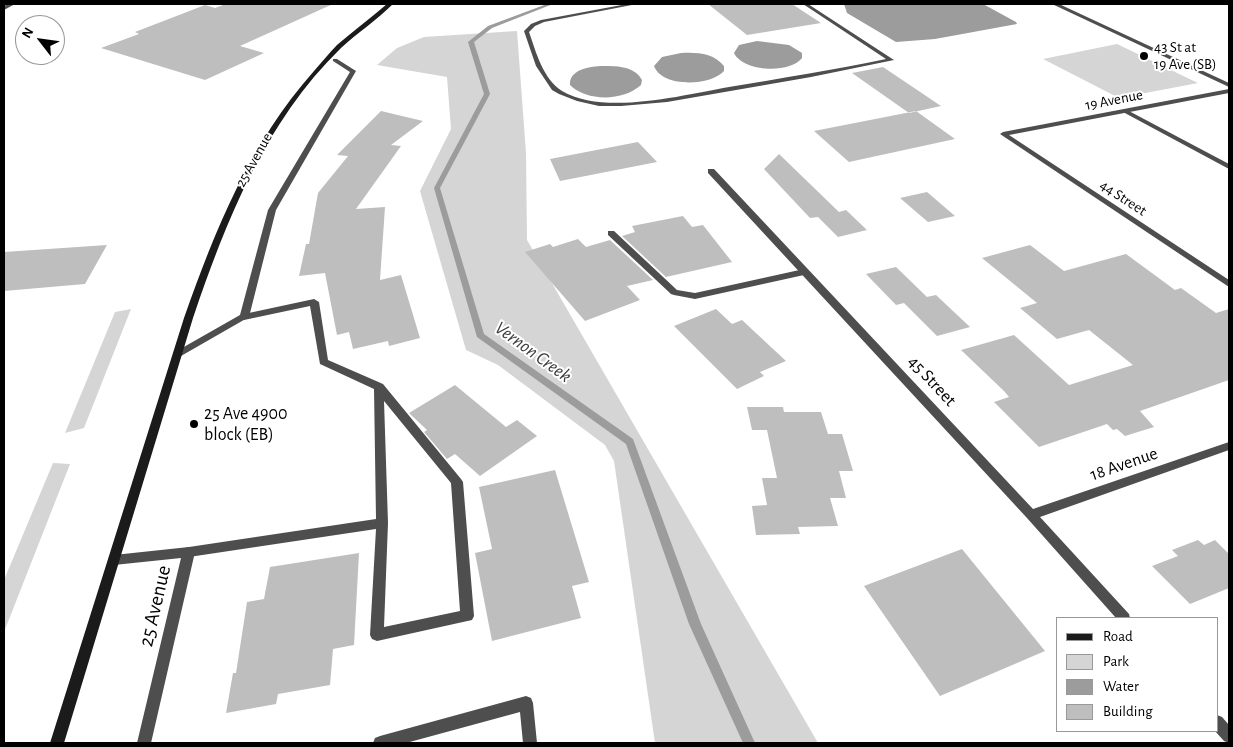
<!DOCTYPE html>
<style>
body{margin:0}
#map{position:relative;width:1233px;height:747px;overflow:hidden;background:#fff;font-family:"Alegreya Sans",sans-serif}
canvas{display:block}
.frame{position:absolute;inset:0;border:5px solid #000;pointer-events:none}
.legend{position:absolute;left:1056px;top:617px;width:162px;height:115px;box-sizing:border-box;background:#fff;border:1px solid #999;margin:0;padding:6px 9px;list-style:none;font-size:15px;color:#000}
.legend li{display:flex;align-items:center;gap:10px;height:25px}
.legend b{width:25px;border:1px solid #999}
.north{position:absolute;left:15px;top:15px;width:50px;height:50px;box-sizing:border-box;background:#fff;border:1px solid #999;border-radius:50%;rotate:300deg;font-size:14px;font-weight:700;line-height:20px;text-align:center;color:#000}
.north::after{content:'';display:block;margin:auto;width:18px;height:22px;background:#000;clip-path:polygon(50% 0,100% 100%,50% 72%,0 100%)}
</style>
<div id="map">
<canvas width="1233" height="747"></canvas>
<div class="frame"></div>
<ul class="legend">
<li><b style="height:6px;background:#1b1b1b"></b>Road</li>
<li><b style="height:14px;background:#d5d5d5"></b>Park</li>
<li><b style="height:14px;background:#9c9c9c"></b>Water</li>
<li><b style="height:14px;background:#bebebe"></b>Building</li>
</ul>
<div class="north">N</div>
</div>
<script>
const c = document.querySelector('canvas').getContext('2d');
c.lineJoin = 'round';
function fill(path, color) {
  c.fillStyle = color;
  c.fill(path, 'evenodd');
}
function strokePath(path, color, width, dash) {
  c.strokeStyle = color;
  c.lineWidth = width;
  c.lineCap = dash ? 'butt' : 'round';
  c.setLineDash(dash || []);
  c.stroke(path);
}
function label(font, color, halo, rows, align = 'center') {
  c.font = font + ' "Alegreya Sans",sans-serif';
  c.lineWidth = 4;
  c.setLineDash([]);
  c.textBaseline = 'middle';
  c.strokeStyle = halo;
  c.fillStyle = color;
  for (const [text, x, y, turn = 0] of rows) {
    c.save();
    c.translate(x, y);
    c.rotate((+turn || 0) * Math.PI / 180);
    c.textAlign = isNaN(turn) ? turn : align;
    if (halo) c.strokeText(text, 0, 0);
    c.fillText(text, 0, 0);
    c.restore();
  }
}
fill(new Path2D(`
 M517,31L526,153L527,240L818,743H655L614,461L605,445L498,365L466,350L420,191L451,129L447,77L377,65L397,48L424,37Z
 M1117,44L1198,83L1119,98L1043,59Z
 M131,309L84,428L65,433L115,312Z
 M53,463L70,464L4,632V580Z`), '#d5d5d5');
fill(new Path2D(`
 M844,4H983L1016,22L1017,24L935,39L896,42L847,13Z
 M757,41L789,45L802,53V58C790,74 743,72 734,53L739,45Z
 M681,53C696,52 714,53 724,66V71C711,86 662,88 654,66L662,57Z
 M600,66C614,66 634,65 642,80L641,85C624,101 587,102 570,85C569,70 588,67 600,66Z`), '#9c9c9c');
fill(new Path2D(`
 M547,4H553L492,28L474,42L490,94L440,188L484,334L633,439L701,624L755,743H743L689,624L626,444L477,337L434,188L484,94L468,42L488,26Z`), '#9c9c9c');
fill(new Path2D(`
 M226,4H333L240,46L264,53L205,80L101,48L139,34L135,32L205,5L215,8Z
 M708,4H792L821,23L747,35Z
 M883,67L941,106L909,113L852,73Z
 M381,111L423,121L391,145L401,146L356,209L385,207L380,280L401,275L420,338L389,346L388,341L353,349L349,332L337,335L325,273L299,276L306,244H309L318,193L348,156L337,155Z
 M916,111L955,139L849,162L814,131Z
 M638,142L657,162L560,181L550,159Z
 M779,154L839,212L846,210L867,230L838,237L818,217L810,218L764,169Z
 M927,192L955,216L928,222L900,198Z
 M683,216L692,227L703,225L732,262L666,277L622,236L635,232L632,226Z
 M578,239L586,247L610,240L653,280L627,286L640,300L585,321L525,252L550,244L553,247Z
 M107,245L85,284L4,291V252Z
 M1030,245L1064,271L1126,254L1175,290L1181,288L1216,313L1229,309V380L1140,411L1154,427L1125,436L1117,429L1113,430L1107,424L1039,447L994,402L1009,397L1004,391L961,350L1014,335L1069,385L1133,365L1089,330L1057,339L1020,308L1037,303L982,258Z
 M896,267L927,297L922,298L936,295L970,327L937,336L904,303L896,305L866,274Z
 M716,309L732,324L742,320L786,361L760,372L764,376L737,389L674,326Z
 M455,385L506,427L517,420L537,436L480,476L455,454L447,459L424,432L427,430L409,413Z
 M747,407H783L784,412H821L828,434H842L853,471H839L846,498H830L838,526L798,527L800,534L756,535L752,506L767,505L762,478H777L767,430H752Z
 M555,470L589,582L572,586L581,618L492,641L475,553L492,549L479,487Z
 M1198,540L1204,545L1215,540L1229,554V588L1190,604L1152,566L1178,556L1172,550Z
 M962,549L1045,651L940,696L864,586Z
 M359,553L354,645L333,649L330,685L278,694L276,704L226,713L233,673H236L247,602L264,599L270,567Z`), '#bebebe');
fill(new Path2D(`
 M627,4H637L544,22L535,26L529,32C536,52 543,79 562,91C604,116 683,95 729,87C782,78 834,70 886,59L803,4H808L894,60L811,77L667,102L621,106H599L577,101L559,94L552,90L536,66L524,31L531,24L541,20Z
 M1123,110H1127L1229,164V169L1123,112Z
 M608,231H614L677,290L695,293L804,269L808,272L804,275L695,299L674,295L671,294L608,235Z
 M314,299L319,302L328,360L383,384L461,479L463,482L474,616L472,620L377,641L372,639L370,635L376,529L189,557L185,556L183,552L185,548L189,547L376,519L374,389L320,364L310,306L244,320L239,317L244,314ZM384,401L451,483L460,611L384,627L388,523Z`), '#4e4e4e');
fill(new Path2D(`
 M8,4H15L4,10V6Z
 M1052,4H1059L1229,83V87Z
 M333,59H337L356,71L276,210L249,317L181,356H175L173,354L175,352L240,315L268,210L350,72L333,61Z
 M1229,89V93L1009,135L1229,280V287L1000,134L1003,132Z
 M708,169H714L1033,509L1229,442V450L1040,517L1129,614L1130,618H1116L1027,518L708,173Z
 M189,547L193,548L195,552L151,743H137L181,558L114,565L110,564L108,560L110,556L114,555Z
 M526,696L531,698L533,703L537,743H523L520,712L406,743H373L375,738L380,736Z
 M1217,715L1222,717L1229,725V743L1224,741L1215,731H1217Z`), '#4e4e4e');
fill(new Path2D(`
 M387,4H393C377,20 357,33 341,48C265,122 226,221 193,318L64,743H50L184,318C216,228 250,143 314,71C322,62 329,53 337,45C353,31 371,18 387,4Z`), '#1b1b1b');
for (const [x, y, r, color] of [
 [1144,56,5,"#000"],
 [194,424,5,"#000"]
]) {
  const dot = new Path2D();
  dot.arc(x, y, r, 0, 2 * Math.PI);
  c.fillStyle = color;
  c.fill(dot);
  strokePath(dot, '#fff', 2);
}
label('15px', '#000', '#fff', [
 ["43 St at",1154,47],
 ["19 Ave (SB)",1154,64]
], 'left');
label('15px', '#000', '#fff', [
 ["19 Avenue",1114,100,-11],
 ["25 Avenue",254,160,-61],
 ["44 Street",1123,198,33]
]);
label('18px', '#000', '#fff', [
 ["45 Street",932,381,47],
 ["18 Avenue",1124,464,-19]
]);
label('18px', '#000', '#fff', [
 ["25 Ave 4900",204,414],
 ["block (EB)",204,435]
], 'left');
label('italic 19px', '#3d3d3d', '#fff', [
 ["Vernon Creek",533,352,36]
]);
label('21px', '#000', '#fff', [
 ["25 Avenue",155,606,-77]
]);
</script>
